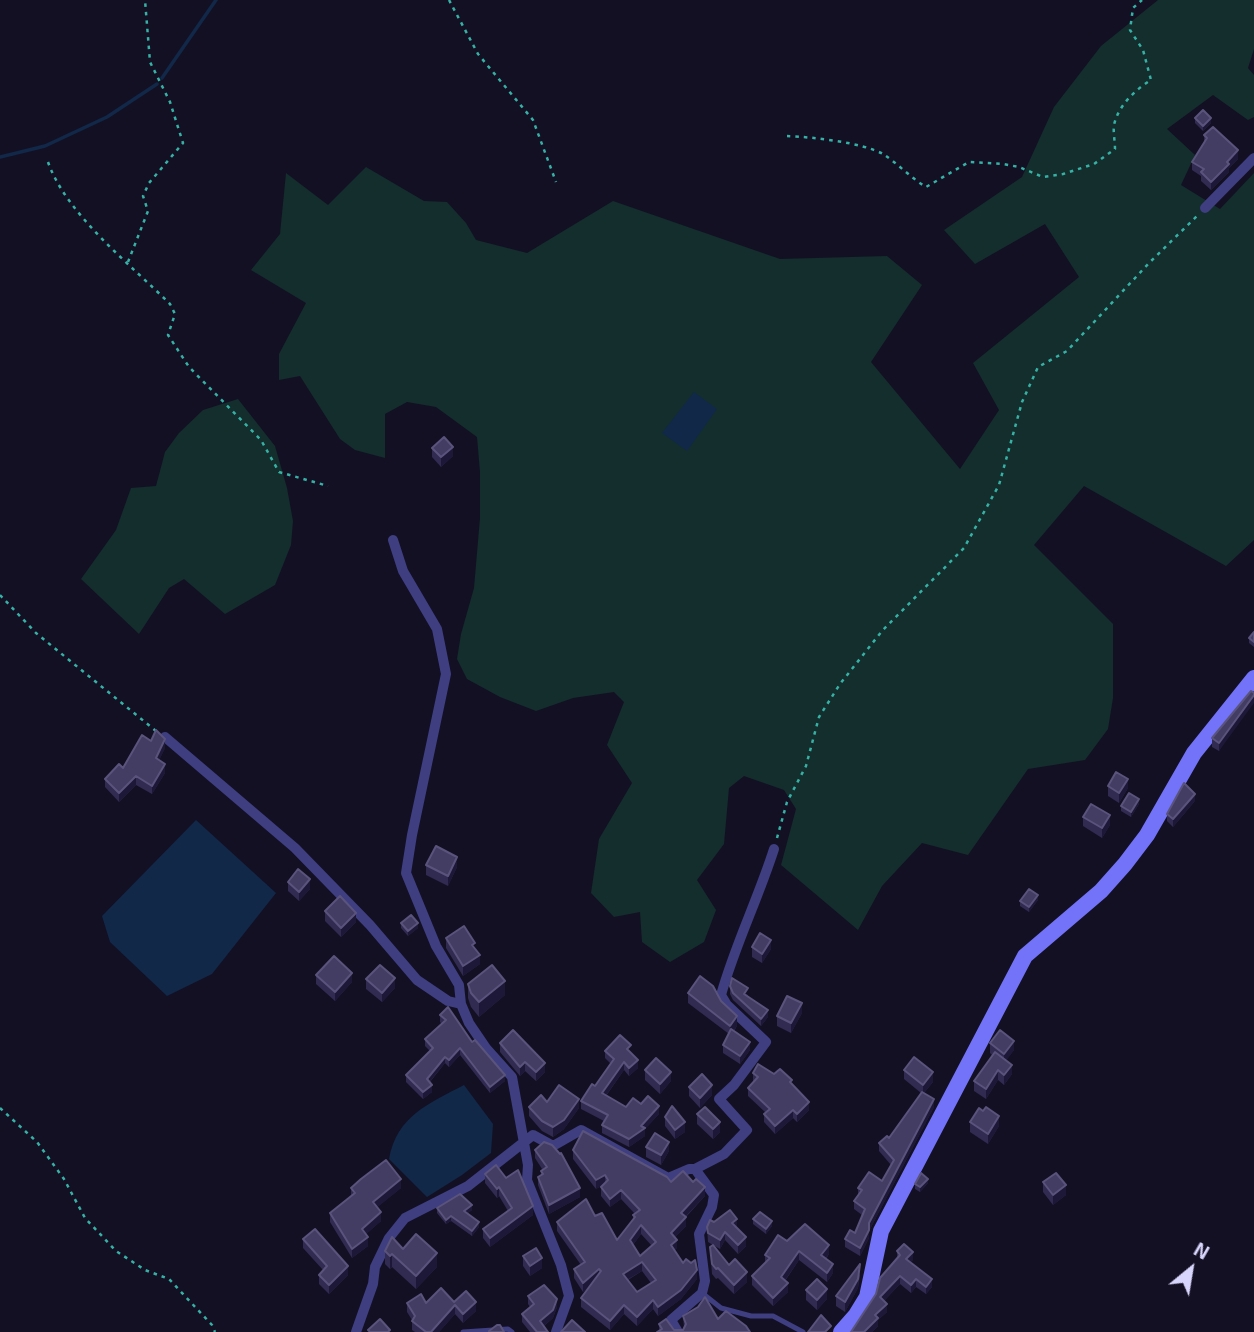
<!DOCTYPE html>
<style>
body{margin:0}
#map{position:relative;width:1254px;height:1332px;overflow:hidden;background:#131024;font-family:"Exo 2",sans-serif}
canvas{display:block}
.north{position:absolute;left:1156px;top:1234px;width:70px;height:70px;-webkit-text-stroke:5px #131024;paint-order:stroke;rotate:30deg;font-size:19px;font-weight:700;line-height:28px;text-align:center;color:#d9d6fd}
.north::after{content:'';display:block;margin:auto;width:24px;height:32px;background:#d9d6fd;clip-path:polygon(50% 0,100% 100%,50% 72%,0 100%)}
</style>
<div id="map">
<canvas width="1254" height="1332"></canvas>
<div class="north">N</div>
</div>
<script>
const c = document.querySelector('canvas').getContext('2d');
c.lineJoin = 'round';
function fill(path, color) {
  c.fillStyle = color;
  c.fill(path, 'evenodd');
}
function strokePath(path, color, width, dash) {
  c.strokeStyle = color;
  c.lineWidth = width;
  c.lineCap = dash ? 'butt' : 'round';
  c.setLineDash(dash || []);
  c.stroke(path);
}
fill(new Path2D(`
 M1158,0H1254V49L1248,68L1254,75V117L1248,120L1213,95L1167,129L1195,155L1181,185L1220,209L1254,173V540L1226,566L1084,486L1034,545L1113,624V698L1108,729L1085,760L1028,769L968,855L922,843L882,886L858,930L781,865L796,809L784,790L744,776L729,788L724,844L697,880L716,910L704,942L670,962L642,942L640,912L614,917L591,893L599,839L632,783L607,745L624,702L614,692L573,698L536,711L500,697L467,679L457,659L461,634L474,588L480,518V472L477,437L436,407L407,402L385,414V458L355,450L340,439L300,376L279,380V354L306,303L251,270L280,234L286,173L328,205L366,167L424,201L447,202L466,223L476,240L527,253L613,201L780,259L887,256L922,285L871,362L960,469L999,410L973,363L1079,277L1045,224L975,264L944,230L1022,177L1054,107L1101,46Z
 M238,399L275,446L287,488L293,521L291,545L275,585L225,614L184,579L169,588L139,634L81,579L116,530L131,488L156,486L165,452L179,433L203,410Z`), '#132e2c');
fill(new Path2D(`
 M694,392L717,409L687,451L662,433Z
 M196,820L276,893L212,974L167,996L110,942L102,916Z
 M464,1085L493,1124L491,1153L462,1175L427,1197L389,1159C397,1116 428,1104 464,1085Z`), '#112848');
strokePath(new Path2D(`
 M162,78L216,0
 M0,157L45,146L107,117L157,84`), '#112848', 3.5);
strokePath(new Path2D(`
 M449,0L478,54L533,120L556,182
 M787,136C811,137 861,142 883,154C897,163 911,178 926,187L969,162L1003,164L1019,167L1043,177L1063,174L1094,164L1115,149C1115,141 1113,132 1114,125C1118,106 1135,90 1151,80L1143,50L1130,30L1133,8L1142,0
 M48,162C66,214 131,265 170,304L175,314L168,335L189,367L261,440L279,472L328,486
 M128,262L148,211L143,196L149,183L183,143L170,102L150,62L145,0
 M0,595L36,633L156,731
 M777,838L787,802L806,766L819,717L840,684L882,631L964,548L999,485L1022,402L1038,367L1067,351L1149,263L1198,215
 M0,1108L37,1142L64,1179L85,1218L116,1251L145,1270L169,1279L212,1325L215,1332`), '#36b1a5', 2.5, [3.5, 5]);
strokePath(new Path2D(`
 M702,1293L721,1308L751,1316H773L803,1332
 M463,1332L508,1329L512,1332`), '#3e3e81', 5);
strokePath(new Path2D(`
 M1205,208L1254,158
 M393,540L403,571L437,629L446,674L412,835L406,873L436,946L459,985L461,1004L469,1023L486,1048L512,1077L528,1165L527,1180L561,1265L569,1296L556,1332
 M165,737L295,848L370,925L417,980L448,1001L461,1004
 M356,1332L373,1284L375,1267L389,1238L405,1218L468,1186L533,1135L553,1146L581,1130L668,1178L689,1169H695
 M678,1332L671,1320L702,1293L705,1281L699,1234L712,1207L714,1195L695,1169L724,1154L747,1130L719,1099L734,1085L766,1042L727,1005L721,995C735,945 758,899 774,849`), '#3e3e81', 10);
strokePath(new Path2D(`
 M841,1332L856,1315L867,1297L881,1231L1025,956L1101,891L1125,864L1147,835L1194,753L1254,678`), '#7273f8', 16);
fill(new Path2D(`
 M1195,118L1211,123L1203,131L1195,123Z
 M1204,135L1238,159L1229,168V172L1211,190L1201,181V176L1192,170V162L1204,143Z
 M432,448L453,456L441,467L432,457Z
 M1254,632V647L1249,643V638Z
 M1254,693L1219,751L1212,747V738Z
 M165,748L159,760L165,773L152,794L136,785L119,802L105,787V779L123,768Z
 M1108,786L1128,788L1119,803L1108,796Z
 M1195,801L1173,827L1167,821V814Z
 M1139,804L1131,817L1121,811V806Z
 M1083,817L1110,825L1102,838L1083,826Z
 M426,865L457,867L448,886L426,875Z
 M288,882L310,889L299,901L288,891Z
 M1038,900L1029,912L1020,906V901Z
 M325,911L356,922L341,937L325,921Z
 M401,923L418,928L408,936L401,928Z
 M446,938L475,948L480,964L463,976L446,948Z
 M752,947L771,949L762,963L752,957Z
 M316,975L352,982L335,1001L316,984Z
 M366,979L395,988L382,1002L366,989Z
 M468,984L505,995L479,1017L471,1007L468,998Z
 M730,986L748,995V996L768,1017L761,1026L733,1000L730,994Z
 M688,993L721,1001L737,1026L734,1031L750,1050L740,1064L723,1053V1045L729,1034L688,1003Z
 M802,1013L791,1033L777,1026V1016Z
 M440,1015L472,1042L505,1081L490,1093L460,1055L449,1067L445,1063L430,1082L432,1092L423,1099L406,1082V1075L430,1051L425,1046V1039L442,1024L440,1022Z
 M500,1043L545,1072L536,1081L525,1071L520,1076L500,1052Z
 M990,1043L1014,1050L1006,1060L1012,1074L1004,1085L998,1080L986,1099L974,1091V1081L992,1055L990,1053Z
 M605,1051L631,1052L638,1068L629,1076L624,1070L606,1096L626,1107L641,1104L659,1114L645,1129V1136L629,1147L602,1133V1125L604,1121L581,1109V1101L595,1086L611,1064L605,1058Z
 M645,1070L671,1081L660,1094L645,1080Z
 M904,1070L933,1082L924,1093L934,1107L869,1231V1238L860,1256L845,1247V1239L855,1233L862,1215L854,1209V1201L858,1195V1188L882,1181L891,1165L879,1151V1143L889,1138L921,1093L904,1079Z
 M753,1073L792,1084L809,1110L797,1122L793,1118L775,1134L764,1122V1114L766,1113L748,1096V1088L754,1082L753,1081Z
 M689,1087L712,1095L700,1108L689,1096Z
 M547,1102L579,1108L564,1129L553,1137L542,1131L529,1116V1107Z
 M697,1114L720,1132L713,1139L697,1124Z
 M665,1117L685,1132L675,1139L665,1126Z
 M970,1122L999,1126L988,1144L970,1132Z
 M646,1147L669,1151L661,1165L646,1157Z
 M535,1150L580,1197L549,1214L538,1185V1177L541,1175V1171L542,1169L535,1158Z
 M573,1150L671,1182L705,1196L686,1217V1226L675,1237L677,1248L674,1250L683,1263L697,1279L681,1299L658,1316L653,1309L637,1326L624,1314L610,1330L581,1307V1298L590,1285L583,1292L574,1278V1269L581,1265L557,1231V1222L595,1216L617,1240L633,1219V1215L635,1214L621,1199L610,1207L601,1196V1187L603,1185L596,1189L573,1159ZM641,1234L652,1246L640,1256L633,1245ZM642,1271L651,1283L637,1292L628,1280Z
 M485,1174L533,1215L490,1247L483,1238V1229L508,1211L499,1196L497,1198L485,1183Z
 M1043,1182L1066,1195L1053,1205L1043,1192Z
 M928,1183L920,1192L915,1189V1184Z
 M351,1188H401L377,1207L381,1221L366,1234L368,1246L352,1258L330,1222V1213L351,1196Z
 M437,1208L472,1210L468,1213L479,1227L472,1236L451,1221L446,1224L437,1213Z
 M753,1219L772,1226L766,1234L753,1224Z
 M714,1222L737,1228L746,1246L738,1254L725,1240L720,1249L713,1245L729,1265L747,1282L734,1294L718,1278L716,1279L712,1274L710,1247L713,1245L708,1242L707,1227Z
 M303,1239L348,1275L329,1294L319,1284V1275L323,1270L303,1248Z
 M787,1241L829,1254L826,1259L833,1273L827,1282L799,1260L785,1281L788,1292L773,1306L752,1285V1276L765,1263V1255Z
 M385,1251L437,1267L416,1289L392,1267L390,1269L385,1264Z
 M897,1251L913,1260L910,1262L932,1287L926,1294L916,1287L911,1293L900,1284L884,1301L887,1312L878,1320V1326L872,1332H851L865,1313L897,1259Z
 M523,1256L542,1268L530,1276L523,1266Z
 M860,1274L858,1288L845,1312L836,1306V1296Z
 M806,1290L827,1299L817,1310L806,1300Z
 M528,1296L557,1307L553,1318L544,1326L548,1332H530L522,1322V1314L530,1307L528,1304Z
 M705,1297L718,1319L726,1311L746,1326L750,1332H657L659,1331V1324L666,1319L674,1330H683L684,1328L683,1316L698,1307Z
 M454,1302L476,1311L463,1323L455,1314L439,1332H415L412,1330V1320L407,1312V1303Z`), '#312a51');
fill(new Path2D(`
 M1211,118V123L1203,131V126Z
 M1238,150V159L1229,168V172L1211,190V182L1227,162Z
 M453,447V456L441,467V457Z
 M1254,695V703L1219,751V743Z
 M165,739V748L156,767V758Z
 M165,764V773L152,794V786Z
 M136,776V785L119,802V793Z
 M1128,779V788L1119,803V793Z
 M1195,794V801L1173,827V819Z
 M1139,799V804L1131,817V812Z
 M1110,815V825L1102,838V828Z
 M457,857V867L448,886V876Z
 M310,879V889L299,901V892Z
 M1038,895V900L1029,912V907Z
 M356,913V922L341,937V928Z
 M418,923V928L408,936V931Z
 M771,940V949L762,963V954Z
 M480,955V964L463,976V966Z
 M352,973V982L335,1001V992Z
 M395,978V988L382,1002V993Z
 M505,981V995L479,1017V1002Z
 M802,1003V1013L791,1033V1023Z
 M768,1010V1017L761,1026V1019Z
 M737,1016V1026L730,1035V1026Z
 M1014,1041V1050L1004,1064V1054Z
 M750,1042V1050L740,1064V1056Z
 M460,1048V1055L449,1067V1060Z
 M445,1057V1063L427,1085V1079Z
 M638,1060V1068L629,1076V1068Z
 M525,1062V1071L520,1076V1067Z
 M624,1062V1070L602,1101V1093Z
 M545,1063V1072L536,1081V1072Z
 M1012,1065V1074L1004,1085V1075Z
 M998,1070V1080L986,1099V1089Z
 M671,1072V1081L660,1094V1084Z
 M933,1072V1082L923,1094V1085Z
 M505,1075V1081L490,1093V1087Z
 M432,1085V1092L423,1099V1092Z
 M712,1085V1095L700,1108V1098Z
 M579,1099V1108L564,1129L553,1137V1127Z
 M934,1099V1107L869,1231V1238L860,1256V1248L869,1223Z
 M809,1102V1110L797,1122V1114Z
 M659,1106V1114L645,1129V1136L629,1147V1139Z
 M793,1110V1118L775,1134V1126Z
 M999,1116V1126L988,1144V1134Z
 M685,1122V1132L675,1139V1130Z
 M720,1122V1132L713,1139V1129Z
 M669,1142V1151L661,1165V1155Z
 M605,1175V1184L596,1189V1180Z
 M401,1179V1188L373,1211V1202Z
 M928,1179V1183L920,1192V1187Z
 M1066,1185V1195L1053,1205V1195Z
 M499,1187V1196L497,1198V1189Z
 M705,1187V1196L681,1221V1213Z
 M580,1188V1197L549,1214V1205Z
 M621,1190V1199L610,1207V1199Z
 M472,1205V1210L464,1216V1211Z
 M533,1206V1215L490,1247V1238Z
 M381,1212V1221L362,1238V1229Z
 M451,1216V1221L446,1224V1220Z
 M686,1217V1226L671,1241V1233Z
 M737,1219V1228L732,1223Z
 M772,1221V1226L766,1234V1229Z
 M479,1222V1227L472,1236V1231Z
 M641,1225V1234L630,1249V1240Z
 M725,1232V1240L720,1249V1240Z
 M368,1237V1246L352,1258V1249Z
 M746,1237V1246L738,1254V1245Z
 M677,1240V1248L671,1254V1245Z
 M829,1245V1254L821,1264V1255Z
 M799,1251V1260L781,1286V1277Z
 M913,1252V1260L906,1267V1259Z
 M437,1253V1267L416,1289V1276Z
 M392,1254V1267L390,1269V1256Z
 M542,1258V1268L530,1276V1266Z
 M642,1262V1271L623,1282V1274Z
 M833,1264V1273L827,1282V1273Z
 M860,1264L858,1288L845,1312V1302Z
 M348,1266V1275L329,1294V1285Z
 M599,1269V1278L583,1292V1283Z
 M697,1270V1279L681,1299L658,1316V1307Z
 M747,1272V1282L734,1294V1285Z
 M900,1276V1284L880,1305V1297Z
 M916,1279V1287L911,1293V1285Z
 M932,1279V1287L926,1294V1287Z
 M788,1283V1292L773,1306V1298Z
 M827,1289V1299L817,1310V1300Z
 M557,1299V1307L553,1318L540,1329V1321Z
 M653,1300V1309L637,1326V1317Z
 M476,1302V1311L463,1323V1314Z
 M887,1304V1312L878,1320V1326L872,1332H864L875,1315Z
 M455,1305V1314L439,1332H431Z
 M624,1305V1314L610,1330V1321Z`), '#1d1837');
const building = new Path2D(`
 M1203,110L1211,118L1203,126L1195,118Z
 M1213,127L1238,150L1227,162L1229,164L1211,182L1201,172L1204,169L1192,162L1207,138L1204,135Z
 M444,437L453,447L441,457L432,448Z
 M1254,632V642L1249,638Z
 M1251,691L1254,693V695L1219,743L1212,738Z
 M156,730L165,739L156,758L165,764L152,786L136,776L119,793L105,779L119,764L123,768L142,735L151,741Z
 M1116,772L1128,779L1119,793L1108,786Z
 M1184,783L1195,794L1173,819L1167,814Z
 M1129,793L1139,799L1131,812L1121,806Z
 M1091,804L1110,815L1102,828L1083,817Z
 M436,846L457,857L448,876L426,865Z
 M298,869L310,879L299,892L288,882Z
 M1029,889L1038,895L1029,907L1020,901Z
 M340,896L356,913L341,928L325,911Z
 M411,915L418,923L408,931L401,923Z
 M464,926L475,943L472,945L480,955L463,966L446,938Z
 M760,933L771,940L762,954L752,947Z
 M334,956L352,973L335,992L316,975Z
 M380,965L395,978L382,993L366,979Z
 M492,965L505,981L479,1002L471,993L468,984Z
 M700,976L713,986L721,1001L737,1016L730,1026L688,993Z
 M732,978L748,988L744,994L768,1010L761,1019L733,993L730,986Z
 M787,996L802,1003L791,1023L777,1016Z
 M448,1007L472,1042L475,1040L505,1075L490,1087L460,1048L449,1060L445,1057L427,1079L432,1085L423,1092L406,1075L433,1048L425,1039L446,1020L440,1015Z
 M731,1029L750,1042L740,1056L723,1045Z
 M513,1030L545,1063L536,1072L525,1062L520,1067L500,1043Z
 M1000,1030L1014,1041L1004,1054L990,1043Z
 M620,1035L631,1045L627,1049L638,1060L629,1068L624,1062L602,1093L626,1107L633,1098L641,1104L648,1096L659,1106L641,1126L645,1128L629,1139L602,1125L608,1115L581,1101L592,1084L595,1086L614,1059L605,1051Z
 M995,1052L1012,1065L1004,1075L998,1070L986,1089L974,1081Z
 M914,1057L933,1072L923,1085L904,1070Z
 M656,1058L671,1072L660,1084L645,1070Z
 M758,1064L774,1074L780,1069L792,1080L790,1082L809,1102L797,1114L793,1110L775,1126L764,1114L770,1109L748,1088L758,1077L753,1073Z
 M702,1074L712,1085L700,1098L689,1087Z
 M559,1085L579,1099L564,1120L553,1127L542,1121L529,1107L541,1095L547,1102Z
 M922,1092L934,1099L869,1223V1230L860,1248L845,1239L850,1230L855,1233L865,1209L854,1201L862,1190L858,1188L869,1172L882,1181L894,1160L879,1143L887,1136L889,1138Z
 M672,1106L685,1122L675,1130L665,1117Z
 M705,1107L720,1122L713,1129L697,1114Z
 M986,1107L999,1116L988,1134L970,1122L979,1108L983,1111Z
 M583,1131L667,1177L671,1182L683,1171L693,1182L696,1179L705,1187L681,1213L686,1217L671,1233L677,1240L671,1245L683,1263L686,1259L691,1263L695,1260L697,1270L681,1290L658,1307L653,1300L637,1317L624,1305L610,1321L581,1298L601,1271L599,1269L583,1283L574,1269L585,1262L557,1222L586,1199L595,1216L602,1213L617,1240L635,1217L633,1215L640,1210L621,1190L610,1199L601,1187L608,1180L605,1175L596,1180L573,1150ZM641,1225L656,1242L640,1256L630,1240ZM642,1262L656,1280L637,1292L623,1274Z
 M655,1133L669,1142L661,1155L646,1147Z
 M544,1142L552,1145L560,1154L561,1153L580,1188L549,1205L538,1177L543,1174L541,1171L547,1167L535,1150Z
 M386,1160L401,1179L373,1202L381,1212L362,1229L368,1237L352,1249L330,1213L355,1193L351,1188L361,1179Z
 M496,1165L506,1178L518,1170L533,1206L490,1238L483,1229L512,1208L499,1187L497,1189L485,1174Z
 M921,1173L928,1179L920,1187L915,1184Z
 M1056,1173L1066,1185L1053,1195L1043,1182Z
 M460,1194L472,1205L464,1211L479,1222L472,1231L451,1216L446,1220L437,1208Z
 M730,1210L737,1219L732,1223L746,1237L738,1245L725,1232L720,1240L708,1233L707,1227L710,1220L714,1222Z
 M760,1212L772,1221L766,1229L753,1219Z
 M805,1224L829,1245L821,1255L833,1264L827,1273L799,1251L781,1277L788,1283L773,1298L752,1276L770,1258L765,1255L778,1235L787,1241Z
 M315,1229L348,1266L329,1285L319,1275L327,1266L303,1239Z
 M416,1234L437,1253L416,1276L392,1254L390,1256L385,1251L392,1237L403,1249Z
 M904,1244L913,1252L906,1259L932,1279L926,1287L916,1279L911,1285L900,1276L880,1297L887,1304L875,1315L878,1318L864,1332H851L876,1294L880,1278L900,1255L897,1251Z
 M713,1245L729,1265L735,1259L747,1272L734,1285L718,1268L716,1269L712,1264L710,1247Z
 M536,1248L542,1258L530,1266L523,1256Z
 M860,1264L858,1279L845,1302L836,1296Z
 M817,1279L827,1289L817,1300L806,1290Z
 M544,1285L557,1299L553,1310L540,1321L548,1332H537L522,1314L534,1304L528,1296Z
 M441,1288L454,1302L466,1291L476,1302L463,1314L455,1305L431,1332H426L412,1321L415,1316L407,1303L421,1294L426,1303Z
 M705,1297L718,1319L726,1311L746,1326L750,1332H657L662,1329L659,1324L666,1319L674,1330H683L686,1324L683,1316L698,1307Z
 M821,1315L831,1326L825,1332H808Z
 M380,1319L390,1330L388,1332H370L368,1330Z
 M572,1320L585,1332H561Z
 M497,1325H500L504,1332H489V1331Z`);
fill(building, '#433c63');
strokePath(building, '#5a547c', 2);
</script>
